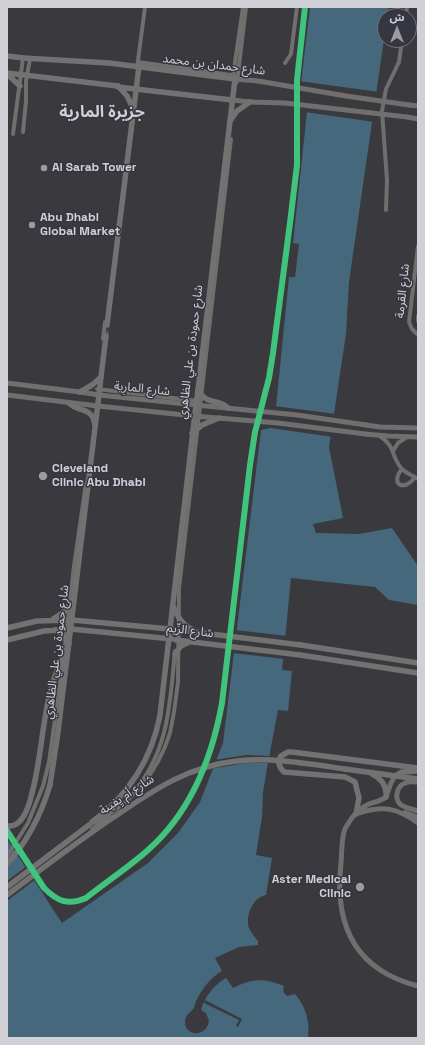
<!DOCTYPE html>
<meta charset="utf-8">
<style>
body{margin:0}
#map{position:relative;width:425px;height:1045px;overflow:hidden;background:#39393e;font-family:"Space Grotesk","Noto Sans Arabic",sans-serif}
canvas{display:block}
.frame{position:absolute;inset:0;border:8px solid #d0d0d7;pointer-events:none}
.north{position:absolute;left:377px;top:8px;width:40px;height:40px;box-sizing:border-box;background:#363641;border:1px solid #74747d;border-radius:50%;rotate:0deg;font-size:11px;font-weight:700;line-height:16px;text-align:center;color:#d0d0d7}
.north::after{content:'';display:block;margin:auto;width:14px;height:18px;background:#9b9ba1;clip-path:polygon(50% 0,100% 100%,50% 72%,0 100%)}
</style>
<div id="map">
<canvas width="425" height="1045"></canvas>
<div class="frame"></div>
<div class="north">ش</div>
</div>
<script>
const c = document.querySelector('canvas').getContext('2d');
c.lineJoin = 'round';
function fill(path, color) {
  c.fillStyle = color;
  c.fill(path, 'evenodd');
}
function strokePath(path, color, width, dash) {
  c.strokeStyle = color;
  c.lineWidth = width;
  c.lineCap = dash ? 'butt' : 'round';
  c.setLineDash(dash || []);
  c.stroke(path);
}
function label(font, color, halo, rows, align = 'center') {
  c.font = font + ' "Space Grotesk","Noto Sans Arabic",sans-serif';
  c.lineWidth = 3;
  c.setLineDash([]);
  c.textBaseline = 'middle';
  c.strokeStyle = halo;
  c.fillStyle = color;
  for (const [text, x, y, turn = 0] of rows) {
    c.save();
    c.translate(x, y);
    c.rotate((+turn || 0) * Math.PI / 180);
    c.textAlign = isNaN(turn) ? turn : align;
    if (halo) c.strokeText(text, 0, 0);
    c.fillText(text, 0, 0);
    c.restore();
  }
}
fill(new Path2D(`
 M310,7H389L387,16H385V32L349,282L346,334L329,447L343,518L313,524L316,533L359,534L392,528L418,566V605L389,600L375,587L291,578L282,670L292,671L288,711L278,710L267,768L263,792L262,817L256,855L272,858L266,895C253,897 245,916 249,928C251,933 255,937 258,941V945L239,947L215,958L222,971C211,977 202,989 196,1001C195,1003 195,1007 193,1009C189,1014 185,1015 185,1022C185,1037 207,1037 209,1021L206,1013L201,1010C204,997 215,984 226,978L233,988C253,978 264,978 284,986L283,989L284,993L287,996L295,994C306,1007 310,1021 308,1038H7V839L62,923L148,863L178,833L200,802L223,743L261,430L274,427L289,277H295L299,244L293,243L309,93L300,91Z`), '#46687d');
fill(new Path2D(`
 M299,81L379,92L374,122L305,112L307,94L298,92Z
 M274,406L336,414L333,437L264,427L272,425Z
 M235,630L287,636L285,659L232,653Z
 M246,755L271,756L269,763H246L210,769L214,760Z
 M27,866L36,879L7,901V881Z
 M205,1000L242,1019L238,1027L236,1026L239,1020L204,1003Z`), '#39393e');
strokePath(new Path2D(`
 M106,336L107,325`), '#505055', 5.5, [5.5, 3]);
strokePath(new Path2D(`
 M406,16L407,7
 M138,62L238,76
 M285,63L291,54L297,7
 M137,68L145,7
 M233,76L243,7
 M237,82L246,7
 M23,132L26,101V81L30,59
 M13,134L23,58
 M386,210L387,180L382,111L386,89L399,62L402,40
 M418,246L409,322L412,329L418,335
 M418,316V321
 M103,339L105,322
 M97,389L198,401
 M380,436C397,448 390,456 402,469C406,473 413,476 418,479
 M393,451L398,443L407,437
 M402,469C389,485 405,492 415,477
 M64,655L74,566L86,483
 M170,733L174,712L178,682L179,588L231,139
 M43,786L49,762L63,662
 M134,792C169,750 170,703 175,651
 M92,829L109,816
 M7,831L44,888C57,901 68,906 86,898C106,882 129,867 148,850C191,812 212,758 222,703L250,465L255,432L269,378L273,353L290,223L297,165V80L305,7`), '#706f6e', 4);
strokePath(new Path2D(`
 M250,102L285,103
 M409,105L418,106
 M407,117L418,119
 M7,383L80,392
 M99,395L196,405
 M98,406L194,416
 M366,425L380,427L418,428
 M365,434L388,436L418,437
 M395,776L391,783L386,797C381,801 375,802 369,804C359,808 351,818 346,827C341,835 342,854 341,863C334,925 355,970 418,986
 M418,782C414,782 409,781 405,783C397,786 394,798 400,804C404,808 413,809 418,811
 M359,813C384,805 397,808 418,823`), '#706f6e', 5);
strokePath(new Path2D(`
 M7,56L23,58
 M7,73L118,86
 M7,74L20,86
 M135,89L232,100
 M107,325L139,66
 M101,377L106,336
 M198,390L235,79
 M72,620L170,629
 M71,629L172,639
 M301,645L418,663
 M300,655L418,673
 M345,769L418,779
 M372,774C382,779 387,786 386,797
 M395,776L402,772L418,771
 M50,785L58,732L99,395
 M356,814L359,798L355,782L345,777L284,772C279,767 277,762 281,756L288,752H292L418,768
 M92,822C128,796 152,759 160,715L196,405
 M7,826C23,828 29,806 32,793`), '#737272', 5.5);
strokePath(new Path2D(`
 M405,813L418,818`), '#707071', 6);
strokePath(new Path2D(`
 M89,825C129,807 157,775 170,733
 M7,856L28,823L43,786`), '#706f6e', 4);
strokePath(new Path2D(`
 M235,79L258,81L346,96L409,105
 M232,100L250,102
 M285,103L407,117
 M80,392L99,395
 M7,395L98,406
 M196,405L297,415L366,425
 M194,416L278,423L365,434`), '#706f6e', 5);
strokePath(new Path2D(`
 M23,58L109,63L235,79
 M118,86L127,96L133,108
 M118,87L135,89
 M230,121L237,111L250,102
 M198,390C207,406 218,398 228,408
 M80,392L92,385L101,377
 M99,395L101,377
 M69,403C79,413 92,406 95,425
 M196,405L198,390
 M192,433L202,425L219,418
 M173,606C178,617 182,625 193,630
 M53,619L64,612L74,599
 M7,628L37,621L72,620
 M170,629L301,645
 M55,630L62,634L69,644
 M7,640L44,631L71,629
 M176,640L300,655
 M175,654L181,646L189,642
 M32,793C45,746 41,691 68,649
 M7,864C28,841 41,815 50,785
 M7,887L89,825
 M7,895C43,868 79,840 117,815C155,789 189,766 237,761C273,757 310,764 345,769`), '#737272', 5.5);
strokePath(new Path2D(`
 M7,831L44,888C57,901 68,906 86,898C106,882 129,867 148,850C191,812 212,758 222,703L250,465L255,432L269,378L273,353L290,223L297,165V80L305,7`), '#40c37c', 6);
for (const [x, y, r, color] of [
 [44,168,4,"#9b9ba1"],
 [32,225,4,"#9b9ba1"],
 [43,476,5,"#9b9ba1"],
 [360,887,5,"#9b9ba1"]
]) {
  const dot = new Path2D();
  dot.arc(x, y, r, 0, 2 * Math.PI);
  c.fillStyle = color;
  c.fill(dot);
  strokePath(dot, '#363641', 1.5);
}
label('12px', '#d0d0d7', '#363641', [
 ["شارع حمدان بن محمد",214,65,7],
 ["شارع القرمة",403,291,-84],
 ["شارع حمودة بن علي الظاهري",191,352,-83],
 ["شارع المارِية",142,389,6],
 ["شارع الرِّيم",190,631,7],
 ["شارع حمودة بن علي الظاهري",57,652,-83],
 ["شارع أم يِفينة",127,795,-33]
]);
label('bold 12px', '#d0d0d7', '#363641', [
 ["Al Sarab Tower",52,168],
 ["Abu Dhabi",40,218],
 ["Global Market",40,232],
 ["Cleveland",52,469],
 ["Clinic Abu Dhabi",52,483],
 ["Aster Medical",351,880,"right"],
 ["Clinic",351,894,"right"]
], 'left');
label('bold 16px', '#d0d0d7', '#363641', [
 ["جزيرة المارية",102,113]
]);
</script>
